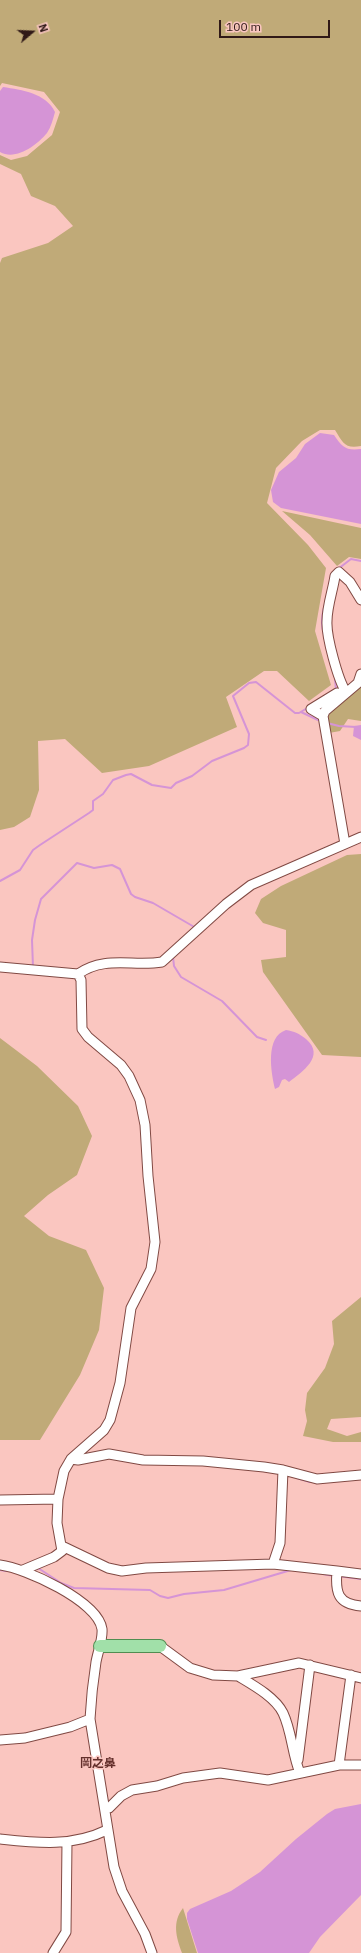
<!DOCTYPE html>
<meta charset="utf-8">
<style>
body{margin:0}
#map{position:relative;width:361px;height:1953px;overflow:hidden;background:#fac6c0;font-family:"IBM Plex Sans",sans-serif}
canvas{display:block}
.north{position:absolute;left:12px;top:12px;width:40px;height:40px;-webkit-text-stroke:3px #fac6c0;paint-order:stroke;rotate:71deg;font-size:11px;font-weight:700;line-height:16px;text-align:center;color:#301917}
.north::after{content:'';display:block;margin:auto;width:14px;height:18px;background:#301917;clip-path:polygon(50% 0,100% 100%,50% 72%,0 100%)}
.scale{position:absolute;left:219px;top:20px;width:111px;height:18px;box-sizing:border-box;border:2px solid #301917;border-top:0;padding-left:5px;font-size:12px;line-height:14px;white-space:nowrap;color:#301917;-webkit-text-stroke:3px #fac6c0;paint-order:stroke}
</style>
<div id="map">
<canvas width="361" height="1953"></canvas>
<div class="north">N</div>
<div class="scale">100 m</div>
</div>
<script>
const c = document.querySelector('canvas').getContext('2d');
c.lineJoin = 'round';
function fill(path, color) {
  c.fillStyle = color;
  c.fill(path, 'evenodd');
}
function strokePath(path, color, width, dash) {
  c.strokeStyle = color;
  c.lineWidth = width;
  c.lineCap = dash ? 'butt' : 'round';
  c.setLineDash(dash || []);
  c.stroke(path);
}
function label(font, color, halo, rows, align = 'center') {
  c.font = font + ' "IBM Plex Sans","Noto Sans JP",sans-serif';
  c.lineWidth = 3;
  c.setLineDash([]);
  c.textBaseline = 'middle';
  c.strokeStyle = halo;
  c.fillStyle = color;
  for (const [text, x, y, turn = 0] of rows) {
    c.save();
    c.translate(x, y);
    c.rotate((+turn || 0) * Math.PI / 180);
    c.textAlign = isNaN(turn) ? turn : align;
    if (halo) c.strokeText(text, 0, 0);
    c.fillText(text, 0, 0);
    c.restore();
  }
}
fill(new Path2D(`
 M0,0H361V446C345,449 343,443 335,430H320L302,441L276,468L267,503L308,545L326,568L315,631L331,685L309,701L277,671H264L226,697L237,727L149,766L102,773L65,739L38,741L39,790L30,817L14,827L0,830V263L2,258L48,243L73,226L55,206L31,196L21,174L0,164V155L11,160L27,156L52,135L60,112L44,92L2,83L0,86Z
 M282,511L361,528V559L349,557L337,566L310,535Z
 M361,683V721L348,719L340,731L329,733L327,712Z
 M361,854V1057L322,1055L263,972L261,960L286,957V930L263,923L255,913L261,899L281,886L347,855Z
 M0,1038L37,1066L78,1106L92,1136L77,1175L48,1195L24,1216L49,1236L86,1250L104,1288L99,1330L80,1375L40,1440H0Z
 M361,1297V1417L331,1419L327,1429L347,1436L361,1432V1442H333L303,1436L307,1421L305,1410L307,1393L325,1368L334,1344L332,1321Z
 M183,1908L197,1953H182C176,1937 172,1922 183,1908Z`), '#c0aa78');
fill(new Path2D(`
 M3,87C22,90 46,93 55,112C53,119 51,127 47,133C37,145 16,161 0,152V91Z
 M320,433L334,435C342,447 346,451 361,449V524L281,508L273,502L271,490L279,472L296,458L305,444Z
 M361,725V740L353,736L354,726Z
 M286,1030C294,1031 300,1034 306,1039C326,1056 302,1072 289,1082L285,1079L282,1080L279,1087L275,1089C271,1072 265,1037 286,1030Z
 M361,1804V1895L320,1937L309,1953H198L187,1919V1913L190,1909L231,1891L260,1872L296,1839L327,1814L335,1809Z`), '#d594d6');
strokePath(new Path2D(`
 M338,569L351,559L361,561
 M329,586L331,576
 M324,634C320,624 322,614 325,604
 M335,679L336,690
 M301,712L318,720
 M327,723L339,726L356,727
 M0,881L20,870L33,850L40,845L89,813L93,810V801L103,794L113,780L126,775L131,774L152,785L171,788L176,783L192,776L212,761L244,748L248,745L249,734L233,696L249,683L256,682L295,713H299L309,707
 M173,957L174,966L181,977L222,1001L257,1037L266,1040
 M33,967L32,940L35,920L41,899L77,863L94,868L112,865L120,869L131,894L135,897L153,903L196,928
 M297,1478L310,1482
 M37,1569L38,1568L61,1583L74,1588L150,1590L160,1596L168,1598L184,1594L224,1590L291,1570
 M0,1570L6,1571
 M323,1574L334,1576
 M338,1576L361,1579`), '#d594d6', 2);
const minor = new Path2D(`
 M346,692C338,680 326,636 327,621C327,606 333,590 335,576L339,572L350,582L361,600
 M323,716L311,709L337,693
 M345,844L323,716L325,711L358,683L361,674
 M0,967L78,974
 M78,974C105,955 133,967 162,962L226,904L251,885L361,837
 M71,1459L78,1460L109,1454L143,1460L203,1461L264,1467L283,1470L317,1479L361,1475
 M283,1470L280,1543L273,1564L337,1571
 M0,1500L58,1499
 M62,1546L108,1568L122,1571L146,1568L273,1564
 M0,1565C25,1568 98,1601 102,1629C103,1639 98,1651 96,1662C93,1681 91,1700 90,1719L114,1867L122,1891L145,1934L152,1953
 M23,1570L54,1557L62,1551L57,1523L58,1499L64,1471L71,1459L104,1430L110,1420L120,1383L131,1308L151,1269L155,1242L148,1176L145,1125L140,1100L129,1076L121,1065L88,1037L82,1029L81,980L78,974
 M361,1574L337,1571C335,1593 338,1604 361,1606
 M160,1646L190,1668L213,1675L238,1676L299,1663L361,1678
 M238,1676C253,1685 275,1697 283,1713C292,1732 292,1754 300,1773
 M0,1740L25,1738L70,1727L90,1719
 M298,1760L310,1665
 M339,1765L351,1675
 M105,1809L109,1808L121,1796L132,1790L157,1786L183,1778L220,1773L268,1780L339,1765H361
 M0,1839C38,1843 72,1847 107,1830
 M53,1953L66,1932L67,1842`);
const major = new Path2D(`
 M100,1646H160`);
strokePath(minor, '#804943', 11);
strokePath(major, '#508d51', 14);
strokePath(minor, '#fff', 9);
strokePath(major, '#a1e0a9', 12);
label('bold 12px', '#632f2b', '#fac6c0', [
 ["岡之鼻",98,1764]
]);
</script>
